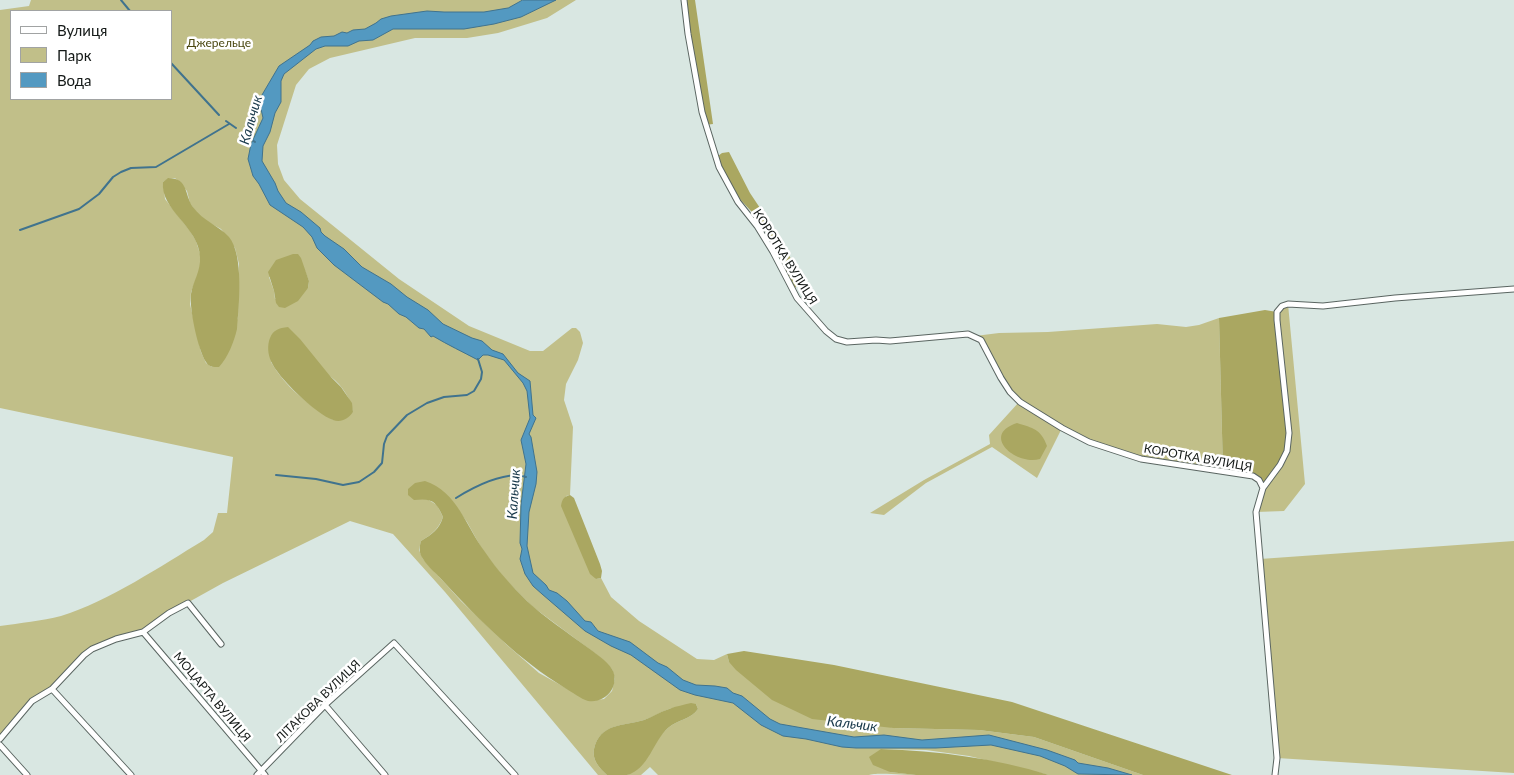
<!DOCTYPE html>
<meta charset="utf-8">
<style>
body{margin:0}
#map{position:relative;width:1514px;height:775px;overflow:hidden;background:#d9e7e2;font-family:Lato,sans-serif}
canvas{display:block}
.legend{position:absolute;left:10px;top:10px;width:162px;height:90px;box-sizing:border-box;background:#fff;border:1px solid #a1a3a3;margin:0;padding:6px 9px;list-style:none;font-size:15px;color:#151a18}
.legend li{display:flex;align-items:center;gap:10px;height:25px}
.legend b{width:25px;border:1px solid #a1a3a3}
</style>
<div id="map">
<canvas width="1514" height="775"></canvas>
<ul class="legend">
<li><b style="height:6px;background:#fff"></b>Вулиця</li>
<li><b style="height:14px;background:#c1bf89"></b>Парк</li>
<li><b style="height:14px;background:#5399c1"></b>Вода</li>
</ul>
</div>
<script>
const c = document.querySelector('canvas').getContext('2d');
c.lineJoin = 'round';
function fill(path, color) {
  c.fillStyle = color;
  c.fill(path, 'evenodd');
}
function strokePath(path, color, width, dash) {
  c.strokeStyle = color;
  c.lineWidth = width;
  c.lineCap = dash ? 'butt' : 'round';
  c.setLineDash(dash || []);
  c.stroke(path);
}
function label(font, color, halo, rows, align = 'center') {
  c.font = font + ' Lato,sans-serif';
  c.lineWidth = 5;
  c.setLineDash([]);
  c.textBaseline = 'middle';
  c.strokeStyle = halo;
  c.fillStyle = color;
  for (const [text, x, y, turn = 0] of rows) {
    c.save();
    c.translate(x, y);
    c.rotate((+turn || 0) * Math.PI / 180);
    c.textAlign = isNaN(turn) ? turn : align;
    if (halo) c.strokeText(text, 0, 0);
    c.fillText(text, 0, 0);
    c.restore();
  }
}
fill(new Path2D(`
 M31,0H576L547,18L498,33L467,38H415L330,58L309,69L296,85L277,145L278,164L284,180L300,199L399,279L469,326L530,351H543L572,328H576L580,332L583,343L578,360L566,384L564,400L573,427L570,495L566,496L596,579L601,578L611,597L639,621L697,659L714,660L727,654L729,662L893,728L979,730L1034,737L1143,775H1049L969,756L926,750L881,749L890,772L916,775C907,775 875,772 869,775H658L650,767L641,775H627C652,762 650,742 668,728C677,720 692,719 698,709L696,704C688,706 678,706 669,709C661,712 653,717 644,720C624,726 600,723 594,749C592,760 599,768 607,775H598L445,592L393,534L350,521L223,583L169,613L143,632L92,649L52,689L32,701L0,739V626C20,623 42,621 61,616C109,601 161,566 204,540L213,532L218,513H227L233,457L0,408V10L29,6ZM11,11H171V99H11ZM169,178H175L187,191L190,203L197,213L206,221L221,229L235,248L239,264L238,318L212,367L206,363L201,352L190,304L191,292L200,269V254L196,241L190,231L165,199L163,182ZM305,271L309,281L308,288L275,299L274,291L269,277ZM271,362C282,365 324,372 331,377C342,385 351,399 353,412L333,420C309,405 285,387 271,362ZM427,499L452,501L467,522L483,551L504,578L533,607L596,654L612,669L615,679L612,691L604,699L589,701L539,673L507,645L461,601L423,559L419,550L421,541C432,534 438,530 443,517L437,505Z
 M1288,304L1305,484L1284,511L1256,512L1263,488L1277,312Z
 M1219,318L1223,471L1178,465L1116,451L1062,428L1037,478L992,447L926,483L884,515L870,513L924,480L990,444L989,435L1019,402C1001,383 993,356 975,336L999,333L1048,332L1157,324L1186,327L1199,325Z
 M1514,541V773L1277,758L1260,559Z`), '#c1bf89');
fill(new Path2D(`
 M684,0H695L713,124L705,125Z
 M729,152L750,193L780,238L802,280L795,288L774,250L762,223L738,197L726,177L718,156L722,153Z
 M168,178C189,178 184,195 193,207C203,221 218,225 229,237C244,255 239,306 237,329C234,342 228,357 219,367C213,367 209,367 206,362C198,350 189,308 191,294C193,281 201,271 200,257C199,227 160,210 163,182Z
 M293,254H298L301,258L309,281L308,288L298,301L285,308L279,307L276,303L274,291L268,272L276,260Z
 M1265,310L1277,312L1289,433L1287,451L1263,488L1253,476L1223,471L1219,318Z
 M288,327L300,339L330,376L341,387L352,403L353,412C348,419 341,423 333,420C316,414 277,377 271,361C268,355 267,345 270,338C273,330 279,328 288,327Z
 M1017,423C1033,428 1041,429 1047,446L1040,459C1016,466 980,435 1017,423Z
 M425,481C457,491 467,528 485,552C497,570 511,585 527,601C545,618 567,632 587,647C595,653 607,661 612,669C621,685 606,704 588,701C581,699 572,692 565,688C519,660 480,621 443,581C437,574 428,567 423,559C419,553 419,548 421,541C432,534 439,530 443,517C436,501 432,498 414,500L408,495V489L415,483Z
 M570,495L574,498L600,564L602,571L601,578L596,579L590,574L561,506C562,500 563,497 570,495Z
 M744,651L834,665L1012,702L1232,775H1143L1034,737L979,730L893,728L812,719L772,700L736,670L729,662L727,654Z
 M691,703L696,704L698,709C692,719 677,720 668,728C653,741 649,769 627,775C621,775 613,775 607,775C599,768 592,760 594,749C600,723 623,726 644,720C652,717 660,712 669,709C676,706 684,705 691,703Z
 M881,749C938,751 994,758 1049,775H916L890,772L873,765L869,757Z`), '#aaa761');
const water = new Path2D(`
 M523,0H556L521,17L494,24L464,29H393L373,40L359,41L348,46H325L316,49L284,74L281,81V102L275,113L270,132L263,146L262,161L275,183L278,191L286,203L301,212L320,228L321,232L325,236L344,249L362,267L391,284L407,297L428,310L443,324L472,338L482,341L492,350L503,354L518,373L530,381L533,415L536,418L529,434L531,437L537,472L536,484L529,512L527,546L533,573L546,585L549,590L557,593L567,601L585,621L591,622L598,631L630,642L658,663L667,667L683,680L696,685L715,686L727,688L733,693L742,696L770,719L780,724L854,737L884,735L922,740L989,735L1047,750L1075,760L1078,763L1108,768L1132,775L1078,774L1065,766L1040,756L991,745L936,748H856L842,747L806,739L783,736L761,725L733,703L695,695L680,690L631,655L611,646L585,631L542,594L533,586L525,574L520,559L522,549L520,543L521,505L526,464L521,440L530,418L527,391L523,383L504,360L488,355H483L478,360C463,352 448,345 433,336L431,337L424,329L419,328L406,317L399,314L388,304L383,302L334,265L317,248L312,237L303,227L270,205L259,184L253,176L248,159L251,144L263,118L259,100L279,66L310,45L313,41L321,37L334,36L342,32L347,33L353,30L365,29L376,23L381,19L391,16L427,11L444,12H484L508,8Z`);
fill(water, '#5399c1');
strokePath(water, '#40738e', 1);
strokePath(new Path2D(`
 M121,0L130,11
 M171,63L219,115
 M226,121L236,128
 M243,133L255,142
 M20,230L79,209L99,194L113,177L121,172L131,168L156,167L229,124
 M276,475L316,479L343,485L359,482L374,472L382,463L384,444L387,436L407,415L427,403L444,397L467,395L474,391L481,379L482,372L478,359
 M456,498C474,487 505,471 526,477`), '#40738e', 2);
const street = new Path2D(`
 M684,0L688,34L702,112L719,167L738,202L757,226L773,252L797,298L826,331L836,339L847,342L876,340L890,341L968,334L981,340L1001,378L1010,392L1020,402L1062,428L1089,442L1141,459L1253,476L1259,480L1263,488
 M143,632L265,775
 M52,689L131,775
 M325,705L385,775
 M0,739L32,701L52,689L84,655L92,649L116,639L143,632L169,613L188,603L221,644
 M0,745L27,775
 M257,775L325,705L394,643L515,775
 M1275,775L1277,758L1256,512L1263,488L1280,465L1287,451L1289,433L1277,320V312L1282,306L1288,304L1323,306L1395,298L1514,289`);
strokePath(street, '#5a6561', 7);
strokePath(street, '#fff', 5);
label('12px', '#4a4710', '#fff', [
 ["Джерельце",219,43]
]);
label('12px', '#151a18', '#fff', [
 ["КОРОТКА ВУЛИЦЯ",785,257,58],
 ["КОРОТКА ВУЛИЦЯ",1198,458,10],
 ["МОЦАРТА ВУЛИЦЯ",212,697,50],
 ["ЛІТАКОВА ВУЛИЦЯ",318,701,-44]
]);
label('italic 14px', '#18384a', '#fff', [
 ["Кальчик",251,120,-74],
 ["Кальчик",514,494,-86],
 ["Кальчик",852,724,7]
]);
</script>
